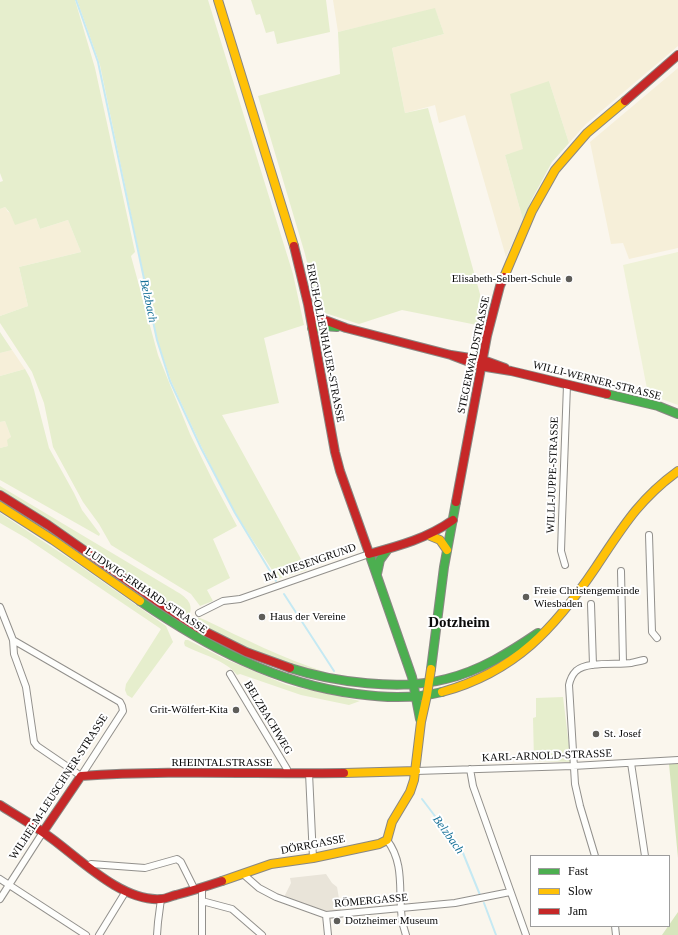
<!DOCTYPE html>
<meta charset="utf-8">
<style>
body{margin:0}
#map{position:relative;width:678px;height:935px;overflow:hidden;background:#faf6ed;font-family:Georgia,serif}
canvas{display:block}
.legend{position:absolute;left:530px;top:855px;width:140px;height:72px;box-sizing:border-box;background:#fff;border:1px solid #9d9d9d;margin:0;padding:5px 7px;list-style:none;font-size:12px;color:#0a0a0a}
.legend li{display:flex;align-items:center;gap:8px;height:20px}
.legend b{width:20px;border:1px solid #9d9d9d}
</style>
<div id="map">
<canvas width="678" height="935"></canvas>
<ul class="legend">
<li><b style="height:5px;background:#4caf50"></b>Fast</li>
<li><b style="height:5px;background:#ffc107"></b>Slow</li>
<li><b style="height:5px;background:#c62828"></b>Jam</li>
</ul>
</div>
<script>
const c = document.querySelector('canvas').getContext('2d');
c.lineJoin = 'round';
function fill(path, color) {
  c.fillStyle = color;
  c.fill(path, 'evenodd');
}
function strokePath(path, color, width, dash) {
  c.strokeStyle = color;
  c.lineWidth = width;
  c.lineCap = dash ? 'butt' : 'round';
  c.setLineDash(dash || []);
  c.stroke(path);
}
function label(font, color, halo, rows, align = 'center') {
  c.font = font + ' Georgia,serif';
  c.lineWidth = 4;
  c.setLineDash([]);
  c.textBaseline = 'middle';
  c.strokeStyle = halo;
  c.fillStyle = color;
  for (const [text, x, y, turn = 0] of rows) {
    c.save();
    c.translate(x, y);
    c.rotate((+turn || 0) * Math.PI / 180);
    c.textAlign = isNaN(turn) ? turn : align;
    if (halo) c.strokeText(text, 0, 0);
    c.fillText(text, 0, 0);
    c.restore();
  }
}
fill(new Path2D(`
 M333,0H678V46L586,124L569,143L549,81L523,150L505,155L523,220L506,257L465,115L439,123L435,105L405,113L392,48L444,34L435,9L338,32Z
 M678,68V248L629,259L623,243L611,244L590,142Z
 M5,207L8,212L36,218L40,229L68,220L81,252L19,267L28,306L0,316V209Z
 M12,350L25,369L0,376V353Z
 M5,421L11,437L8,446L0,448V422Z`), '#f6efd9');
fill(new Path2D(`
 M0,0H75L95,68L135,252L131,256L158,355L190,434L214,483L237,526L213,539L230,578L207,590L213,601L200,606L191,594L111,545L99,524L83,502L53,447L44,403L32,372L0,323V316L28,306L19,267L81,252L68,220L40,229L36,218L15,225L10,213L5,207L0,209V182L3,181L0,173Z
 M77,0H208L293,274L304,325L264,338L279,403L222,415L307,570L278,579L235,513L202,448L171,381L157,340L100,65Z
 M251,0H326L330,32L277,44L274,31L266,33L260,14L256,15Z
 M435,8L444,34L392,48L405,113L428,108L485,312L482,326L402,310L359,324L322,312L318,307L305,254L258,96L340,74L338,32Z
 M549,81L569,143L552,162L532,199L523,220L505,155L523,149L510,94Z
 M0,332L12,350L0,353Z
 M25,369L30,378L34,390L49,448L74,493L82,510L100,534L99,536L0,480V448L8,446L7,440L11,437L5,421L0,422V376Z
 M0,486L169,587C180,594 196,600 189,616C158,599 131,579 102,558C69,534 35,511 0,490Z
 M0,513L73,561L166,626L173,642L132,698L127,695L125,690L126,684L161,629L26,538L0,523Z
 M198,618H200L205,620C244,639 283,658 325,672L328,675C298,667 269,659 241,646C225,639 210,630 195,621Z
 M185,640H188L225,659L287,685L360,701L349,705L301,695L240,674L237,675C227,661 201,654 185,646L184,643Z
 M563,697L571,762L534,761L533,718L536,717V698Z`), '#e6eecd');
fill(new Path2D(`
 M669,764H678V858Z
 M678,912V935H662Z`), '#d7e5bc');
fill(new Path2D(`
 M678,252V405L648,394L623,265Z`), '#eff2d7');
fill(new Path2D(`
 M326,874L332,883L337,887L341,910L325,912L284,897L291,883L290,878Z`), '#e9e4d9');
strokePath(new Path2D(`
 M76,0L98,62L157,340L170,381L201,448L235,513L276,581
 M284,594L334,671
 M422,799L463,853L480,895
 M484,903L496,935`), '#c5e9f3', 2);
const street = new Path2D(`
 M649,535L652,632L657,638
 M565,565L561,551L562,520L567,385
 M621,571L623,663
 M591,604L593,665
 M0,607L13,640L14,654L26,687L34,742L37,746L81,776L123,711L122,706L120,702L13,640
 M199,613L223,601L240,599L369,554
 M230,674L287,769V774
 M631,763L645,856
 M470,769L473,786L526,935
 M416,771L573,766L678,760
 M309,773L313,858
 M387,840C409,869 394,903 406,935
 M595,856L580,806L575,784L569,685C570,680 572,675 576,671C587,661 617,665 631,663C635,662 640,661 644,660
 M87,866L91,864L145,868L177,859L181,862L195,890
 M243,874L259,888L276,897L326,915L455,903L510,892
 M0,879L86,935
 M202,887V935
 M0,899L43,832
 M202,901L232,909L262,935
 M326,915L328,935
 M615,926L616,935
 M99,935L126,891
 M157,935L158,922L161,899`);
const fast = new Path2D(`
 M312,328L323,326L337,327
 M607,394L658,406L678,414
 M369,553L412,677L420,719
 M377,574L380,560L388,549
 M140,601C206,646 276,684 357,694C385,698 414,699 442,692
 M290,668C333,682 401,691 446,679C480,671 510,652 538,633
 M431,669L444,567L456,502`);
const slow = new Path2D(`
 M218,0L294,246
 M504,277L532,211L555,170L587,133L625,101
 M0,506L53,540L140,601
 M428,535L440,540L447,550
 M442,692C515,672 555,628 596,567C622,528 639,499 678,471
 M344,773L416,771
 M222,881L271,864L313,858L379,844L387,840L392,822L410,792L414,780L421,722L427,695L431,669`);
const jam = new Path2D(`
 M625,101L678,55
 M294,246L308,304L335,452L340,471L369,553
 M311,317L322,319L346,328L451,355L483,360L505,368
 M451,355L480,366L511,371L607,394
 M0,495L48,525L161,604L198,628L246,652L290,668
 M456,502L487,336L500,286L504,277
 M369,554C399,546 428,538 453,520
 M0,805C17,816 35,826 51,838C80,859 122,902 161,899C166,899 171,896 176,895C191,891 207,886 222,881
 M43,832L81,776C168,770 256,774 344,773`);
strokePath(street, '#92908c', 8);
strokePath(fast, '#898783', 10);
strokePath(slow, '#898783', 10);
strokePath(jam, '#898783', 10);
strokePath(street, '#fefefc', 6);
strokePath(fast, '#4caf50', 8);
strokePath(slow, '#ffc107', 8);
strokePath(jam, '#c62828', 8);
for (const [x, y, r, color] of [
 [569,279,4,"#5e5d59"],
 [526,597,4,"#5e5d59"],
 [262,617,4,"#5e5d59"],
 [236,710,4,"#5e5d59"],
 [596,734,4,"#5e5d59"],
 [337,921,4,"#5e5d59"]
]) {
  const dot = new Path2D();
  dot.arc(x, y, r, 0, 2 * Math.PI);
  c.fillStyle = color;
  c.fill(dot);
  strokePath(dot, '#fff', 1.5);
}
label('11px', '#0a0a0a', '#fff', [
 ["Elisabeth-Selbert-Schule",561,279,"right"],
 ["Freie Christengemeinde",534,591],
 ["Wiesbaden",534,604],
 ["Haus der Vereine",270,617],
 ["Grit-Wölfert-Kita",228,710,"right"],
 ["St. Josef",604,734],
 ["Dotzheimer Museum",345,921]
], 'left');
label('11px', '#0a0a0a', '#fff', [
 ["ERICH-OLLENHAUER-STRASSE",325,343,79],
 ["STEGERWALDSTRASSE",474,355,-78],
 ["WILLI-WERNER-STRASSE",597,381,14],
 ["WILLI-JUPPE-STRASSE",553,475,-88],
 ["IM WIESENGRUND",310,563,-19],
 ["LUDWIG-ERHARD-STRASSE",146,591,34],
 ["BELZBACHWEG",268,718,59],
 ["KARL-ARNOLD-STRASSE",547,756,-2],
 ["RHEINTALSTRASSE",222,763],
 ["WILHELM-LEUSCHNER-STRASSE",59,787,-57],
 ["DÖRRGASSE",313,845,-11],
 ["RÖMERGASSE",371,901,-5]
]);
label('italic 12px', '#177198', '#fff', [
 ["Belzbach",148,301,78],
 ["Belzbach",448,835,54]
]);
label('bold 15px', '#0a0a0a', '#fff', [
 ["Dotzheim",459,623]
]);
</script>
